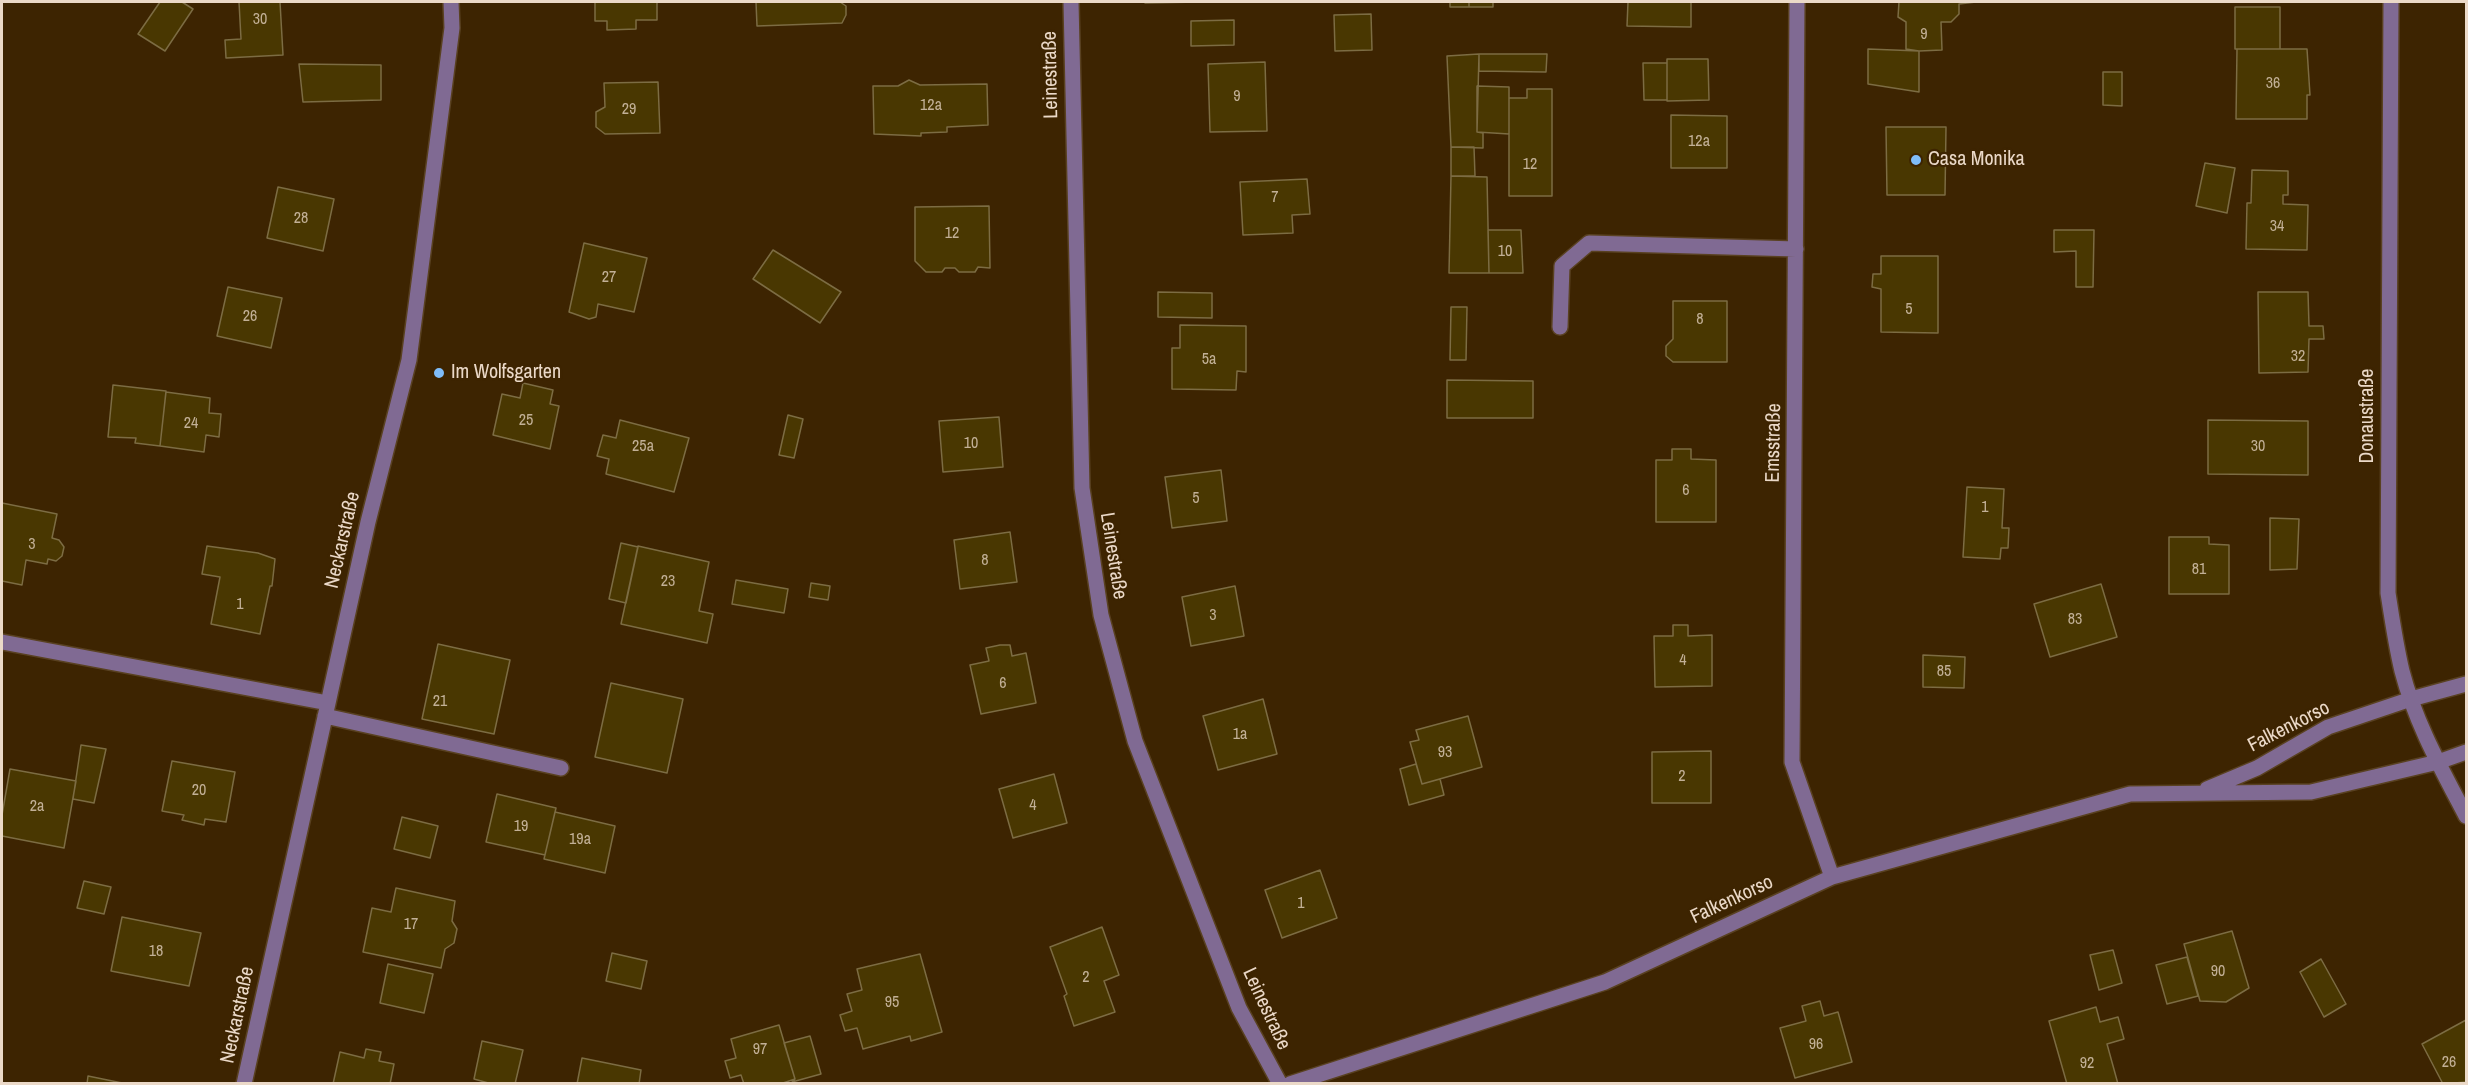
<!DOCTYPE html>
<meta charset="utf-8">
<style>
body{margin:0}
#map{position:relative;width:2468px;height:1085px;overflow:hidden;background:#3d2401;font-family:"Archivo Narrow",sans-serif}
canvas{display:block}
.frame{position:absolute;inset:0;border:3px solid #ebd9c8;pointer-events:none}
</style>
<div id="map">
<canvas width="2468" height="1085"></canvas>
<div class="frame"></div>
</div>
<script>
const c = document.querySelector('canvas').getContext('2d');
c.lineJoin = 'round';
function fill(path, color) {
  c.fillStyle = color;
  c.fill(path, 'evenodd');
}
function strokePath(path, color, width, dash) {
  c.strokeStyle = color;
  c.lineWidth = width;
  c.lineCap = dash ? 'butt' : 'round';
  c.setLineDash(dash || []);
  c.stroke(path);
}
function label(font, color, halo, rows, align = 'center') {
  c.font = font + ' "Archivo Narrow",sans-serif';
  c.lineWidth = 4.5;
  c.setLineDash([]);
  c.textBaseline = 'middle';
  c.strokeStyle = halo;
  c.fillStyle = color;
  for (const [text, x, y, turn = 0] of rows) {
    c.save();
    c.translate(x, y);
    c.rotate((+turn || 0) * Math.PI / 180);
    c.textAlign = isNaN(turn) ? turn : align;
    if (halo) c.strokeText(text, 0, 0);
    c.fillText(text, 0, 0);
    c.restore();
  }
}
const building = new Path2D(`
 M160,2H182L193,9L165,51L138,34Z
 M239,2H280L283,55L226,58L225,40L241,39Z
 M595,2H657V20H636V29L607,30V21H595Z
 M756,2H840L846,6V15L842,23L757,26Z
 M1145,2H1200L1145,3Z
 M1450,2H1469V7H1450Z
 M1469,2H1493V7H1469Z
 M1628,2H1691V27L1627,26Z
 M1899,2H1976L1959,4V14L1951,22H1941L1942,50L1919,51L1906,49V22L1898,17Z
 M2235,7H2280V49H2235Z
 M1371,14L1372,50L1335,51L1334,15Z
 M1234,20V45L1191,46V21Z
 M1868,49L1919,51V92L1868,84Z
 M2237,49H2307L2310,95H2307V119H2236Z
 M1479,54L1477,132L1483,133V148L1451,147L1447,56Z
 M1479,54H1547L1546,72L1479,71Z
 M1667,59H1708L1709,100L1667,101Z
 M1265,62L1267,131L1210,132L1208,64Z
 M1643,63H1667V100H1644Z
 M299,64L381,65V100L303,102Z
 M2103,72H2122V106L2103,105Z
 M909,80L920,85L987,84L988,125L947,127V132L921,133V136L874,134L873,86H898Z
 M658,82L660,133L605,134L596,127V112L605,107L604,83Z
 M1477,86L1509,87V134L1477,132Z
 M1527,89H1552V196H1509V98H1527Z
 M1671,115L1727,116V168H1671Z
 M1886,127H1946L1945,195H1887Z
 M1451,147H1474L1475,176H1451Z
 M2205,163L2235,168L2227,213L2196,206Z
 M2252,170L2288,171V195H2283V204L2308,205L2307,250L2246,249L2247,203H2251Z
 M1451,176L1487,177L1489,273H1449Z
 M1307,179L1310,214L1292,215L1293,233L1243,235L1240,182Z
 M278,187L334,199L323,251L267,238Z
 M989,206L990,268L978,267L975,272H959L955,268H945L942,272H926L915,261V207Z
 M1488,230H1521L1523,273H1489Z
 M2054,230H2094L2093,287H2076V251L2054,252Z
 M584,243L647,258L634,312L598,304L596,317L589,319L569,312Z
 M773,250L841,292L820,323L753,279Z
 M1881,256H1938V333L1881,332V289L1872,287L1873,274H1881Z
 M228,287L282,298L271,348L217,336Z
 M1158,292L1212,293V318L1158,317Z
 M2258,292H2308L2309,326H2323L2324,339H2309L2308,372L2259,373Z
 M1673,301H1727V362H1673L1666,356V346L1673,339Z
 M1451,307H1467L1466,360H1450Z
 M1180,325L1246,326V372L1237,371L1236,390L1172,389V348H1180Z
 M1447,380L1533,381V418H1447Z
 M523,383L553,390L550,404L559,406L550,449L493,435L502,394L520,398Z
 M113,385L166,391L160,446L135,443L136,438L108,437Z
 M166,392L210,398L209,413L221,414L219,437L206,435L204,452L160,446Z
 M788,415L803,419L794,458L779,455Z
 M999,417L1003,467L943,472L939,421Z
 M620,420L689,438L674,492L606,474L609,459L597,456L603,435L616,438Z
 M2208,420L2308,421V475L2208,474Z
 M1672,449H1691V459L1716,460V522H1656V460H1672Z
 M1221,470L1227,521L1172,528L1165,477Z
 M1967,487L2004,489L2002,528H2009L2008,548H2001L2000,559L1963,557Z
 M2,503L57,514L52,538L59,540L64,547L62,556L56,561L48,559L47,564L26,560L22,585L2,581Z
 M2270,518L2299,519L2297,569L2270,570Z
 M1010,532L1017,582L960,589L954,540Z
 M2169,537H2209V544L2229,545V594H2169Z
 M621,543L638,547L626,603L609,599Z
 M207,546L258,553L275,559L272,586H270L260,634L211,624L220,577L202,574Z
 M638,546L709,562L699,611L713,614L707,643L621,624Z
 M736,580L788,589L784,613L732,604Z
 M811,583L830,586L828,600L809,597Z
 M2101,584L2117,637L2050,657L2034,604Z
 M1235,586L1244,636L1191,646L1182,597Z
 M1673,625H1688V636L1712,635V686L1655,687L1654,636H1673Z
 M438,644L510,660L494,734L422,719Z
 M1000,645H1010L1012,656L1026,653L1036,703L981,714L970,665L989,661L986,648Z
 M1923,655L1965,657L1964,688L1923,687Z
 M611,683L683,699L667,773L595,757Z
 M1263,699L1277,754L1218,770L1203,716Z
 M1468,716L1482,767L1422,784L1410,742L1419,740L1416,730Z
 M81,745L106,749L94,803L73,799Z
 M1711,751V803H1652V752Z
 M172,761L235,772L226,822L205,819L204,825L182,820L184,815L162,811Z
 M1416,764L1422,784L1440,779L1444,795L1409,805L1400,769Z
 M10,769L76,781L64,848L2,836V815Z
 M1054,774L1067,823L1013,838L999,789Z
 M497,794L556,808L545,855L486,842Z
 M555,812L615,826L605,873L544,859Z
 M402,817L438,826L430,858L394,849Z
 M1320,870L1337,918L1282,938L1265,890Z
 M84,881L111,887L104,914L77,908Z
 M396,888L455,901L452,921L457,929L454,943L445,949L441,968L363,952L372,908L391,912Z
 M122,917L201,933L189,986L111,971Z
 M1102,927L1119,975L1104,981L1115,1012L1074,1026L1064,996L1067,994L1050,947Z
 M2232,931L2249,988L2226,1002L2200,1001L2184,944Z
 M2113,950L2122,983L2099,990L2090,955Z
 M612,953L647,961L641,989L606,981Z
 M920,954L942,1032L911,1041L910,1036L863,1049L857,1028L845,1031L840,1015L852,1011L847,994L862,990L857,969Z
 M2187,957L2198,996L2167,1004L2156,965Z
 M2321,959L2346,1004L2324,1017L2300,972Z
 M388,964L433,974L424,1013L380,1003Z
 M1820,1001L1824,1016L1838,1012L1852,1062L1795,1078L1780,1028L1806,1021L1802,1006Z
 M2096,1007L2100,1022L2118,1017L2124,1039L2107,1044L2118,1084H2067L2049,1021Z
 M2466,1020V1082L2443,1084L2422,1044Z
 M779,1025L795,1079L780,1084H744L741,1075L730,1078L725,1061L736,1058L731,1039Z
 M810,1036L821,1074L792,1082L795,1079L784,1043Z
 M482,1041L523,1050L515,1084H492L474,1079Z
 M366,1049L381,1052L379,1061L394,1064L390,1084H333L340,1052L364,1058Z
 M582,1058L641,1070L639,1084H577Z
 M88,1076L127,1084H87Z`);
fill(building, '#493701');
strokePath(building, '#7c6c43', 1.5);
const minor = new Path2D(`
 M1071,2L1082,488L1101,615L1135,741L1239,1008L1280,1084
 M1797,2L1792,762L1832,877
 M2391,2L2388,593C2392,619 2396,646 2402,671C2415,722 2442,770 2466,816
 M1560,327L1562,266L1589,243L1796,249
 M2,642L328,703
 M325,716L561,768
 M2207,789L2257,768L2328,727L2411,699L2466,684
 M244,1084L368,522L409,360L452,28L451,2
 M1290,1084L1605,982L1832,877L2130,794L2311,792L2438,762L2466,752`);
strokePath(minor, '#594121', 18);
strokePath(minor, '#806a93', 15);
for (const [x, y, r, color] of [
 [1916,160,6,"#7fbdfa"],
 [439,373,6,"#7fbdfa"]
]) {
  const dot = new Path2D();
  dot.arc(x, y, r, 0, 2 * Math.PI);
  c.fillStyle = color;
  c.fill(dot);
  strokePath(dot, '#3d2401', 2);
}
label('16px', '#c2b096', null, [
 ["30",260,20],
 ["9",1924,35],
 ["36",2273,84],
 ["9",1237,97],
 ["12a",931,106],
 ["29",629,110],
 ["12a",1699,142],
 ["12",1530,165],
 ["7",1275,198],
 ["28",301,219],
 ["34",2277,227],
 ["12",952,234],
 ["10",1505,252],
 ["27",609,278],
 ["5",1909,310],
 ["26",250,317],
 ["8",1700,320],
 ["32",2298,357],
 ["5a",1209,360],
 ["25",526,421],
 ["24",191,424],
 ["10",971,444],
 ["25a",643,447],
 ["30",2258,447],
 ["6",1686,491],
 ["5",1196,499],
 ["1",1985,508],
 ["3",32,545],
 ["8",985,561],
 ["81",2199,570],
 ["23",668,582],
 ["1",240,605],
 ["3",1213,616],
 ["83",2075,620],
 ["4",1683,661],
 ["85",1944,672],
 ["6",1003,684],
 ["21",440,702],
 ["1a",1240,735],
 ["93",1445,753],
 ["2",1682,777],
 ["20",199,791],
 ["4",1033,806],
 ["2a",37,807],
 ["19",521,827],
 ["19a",580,840],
 ["1",1301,904],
 ["17",411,925],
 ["18",156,952],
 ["90",2218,972],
 ["2",1086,978],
 ["95",892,1003],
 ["96",1816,1045],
 ["97",760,1050],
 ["26",2449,1063],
 ["92",2087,1064]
]);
label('20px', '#ebd9c8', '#3d2401', [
 ["Leinestraße",1051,75,-91],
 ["Donaustraße",2368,416,-90],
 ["Emsstraße",1774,443,-89],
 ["Neckarstraße",343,540,-77],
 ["Leinestraße",1113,556,81],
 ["Falkenkorso",2289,727,-27],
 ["Falkenkorso",1732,900,-25],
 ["Leinestraße",1266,1009,65],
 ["Neckarstraße",238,1015,-78]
]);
label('20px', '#ebd9c8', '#3d2401', [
 ["Casa Monika",1928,160],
 ["Im Wolfsgarten",451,373]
], 'left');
</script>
